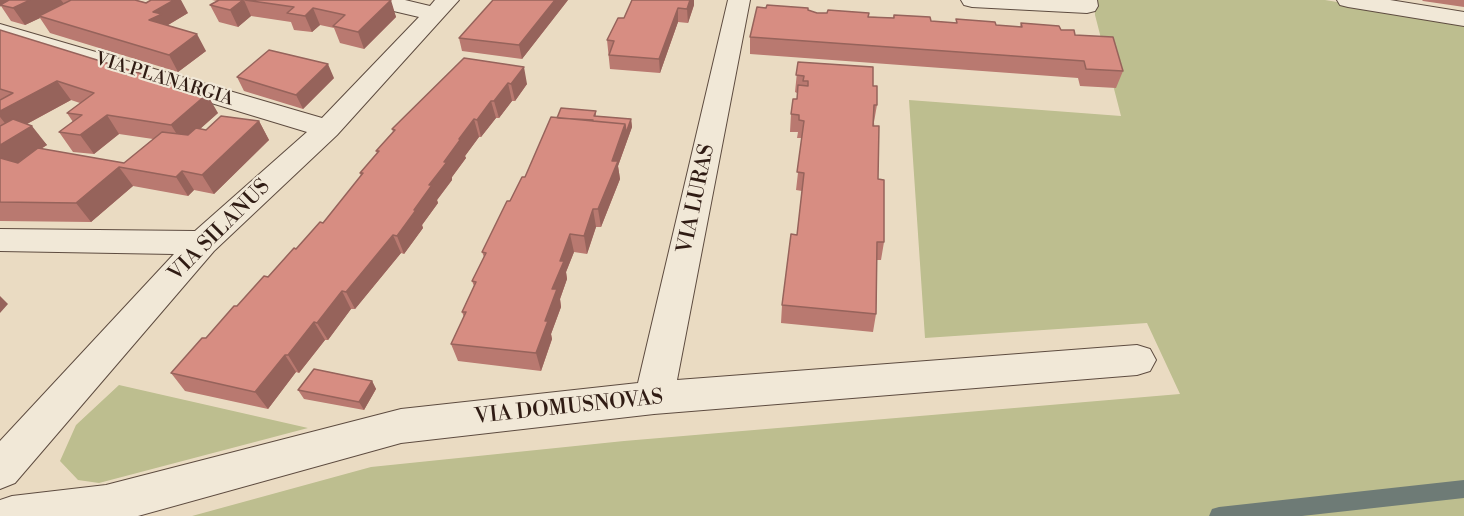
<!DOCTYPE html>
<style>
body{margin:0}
canvas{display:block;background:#eadbc2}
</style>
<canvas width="1464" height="516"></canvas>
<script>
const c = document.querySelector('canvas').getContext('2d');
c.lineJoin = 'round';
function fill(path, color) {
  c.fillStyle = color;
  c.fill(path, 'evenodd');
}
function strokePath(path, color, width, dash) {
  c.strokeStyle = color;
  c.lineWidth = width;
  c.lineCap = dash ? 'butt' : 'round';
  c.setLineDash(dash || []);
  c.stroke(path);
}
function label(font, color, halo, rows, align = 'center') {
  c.font = font + ' "Libre Bodoni",serif';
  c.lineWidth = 4.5;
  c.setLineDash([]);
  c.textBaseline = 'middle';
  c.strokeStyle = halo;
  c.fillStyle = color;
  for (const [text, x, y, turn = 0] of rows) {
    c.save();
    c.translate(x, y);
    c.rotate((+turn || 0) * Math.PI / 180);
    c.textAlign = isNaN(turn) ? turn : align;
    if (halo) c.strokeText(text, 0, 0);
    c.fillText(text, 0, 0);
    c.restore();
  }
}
fill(new Path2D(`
 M1094,0H1325L1464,23V516H192L371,467L624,441L1180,394L1147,323L925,338L909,100L1121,116L1095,15Z
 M119,385L308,428L99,483L78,480L60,461L76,425Z`), '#bdbe8f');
fill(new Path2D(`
 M1464,480V498L1302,516H1209L1212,509L1219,507Z`), '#6e7b76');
const minor = new Path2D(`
 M365,0H405L430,6L435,0H459L337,135L214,251L15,483L0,489V441L174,254L0,251V229L195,231L307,132L0,39V24L322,118L419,17L368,5Z
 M728,0H750L677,380L1137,345L1150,349L1156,360L1150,371L1137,375L654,414L401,443L138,516H0V500L12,496L106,485L401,409L638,383Z
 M961,0H1097L1098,6L1095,11L1087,13L972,7L964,5Z
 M1337,0H1390L1464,12V26L1348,7L1340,5Z`);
strokePath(minor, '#5e4c40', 2);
fill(minor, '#f1e8d7');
fill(new Path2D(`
 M0,0H136L188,13L168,25L206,51L178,72L50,33L40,18L25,25L11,21L1,6L0,7Z
 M212,0H390L396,17L364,49L340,43L334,28L320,25L312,32L294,30L291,22L251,16L238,27L219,22L210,5L217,1Z
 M568,0L522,59L462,51L459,38Z
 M632,0H694V5L688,23L678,22L660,73L610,69L607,40L624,18Z
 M1422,0H1464V7L1423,1Z
 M808,11L817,13L893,18L894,15L931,21L956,23V19L996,25L1020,27L1021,23L1061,30L1075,35L1123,71L1116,88L1080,86L1078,78L750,54V37Z
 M0,30L218,113L200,129L206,130L259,121L269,140L214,194L194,190L188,196L133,186L91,222L0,221ZM71,100L80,103L67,113L73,122L59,132L73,152L94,154L119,134L153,139L124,163L41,149L47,145L27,124Z
 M464,58L527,84L515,101H512L499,118H496L481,137H479L465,156L466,158L452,177V180L437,200L438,203L422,225L423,228L404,254L401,253L355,309H351L328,340H325L299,373L296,372L268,409L185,391L171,373L323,223L361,176L360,173L377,153L376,151L393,132L392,129Z
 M798,62L873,86L877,105L874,122L878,179L884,242L881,260H877L876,314L873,332L781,323L782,305L797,235L802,191L796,190L802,138H797L798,132H790L791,114L797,99V93L795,92Z
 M237,77L334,78L303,109L244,91Z
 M596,111V116L631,119L632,127L618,166L620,179L601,227H596L587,254L574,252L566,272L567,279L560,299L561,307L551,334L552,339L541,371L458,361L451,344L464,317L462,312L474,286L472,281L484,257L482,252L510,201L525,177L557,118Z
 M372,381L376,389L364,410L304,399L298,390Z`), '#b97970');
fill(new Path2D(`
 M0,0H14L0,5Z
 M30,0H61L65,5L39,16L40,18L25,25L13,8Z
 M174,0H181L188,13L168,25L171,30L149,20L153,12Z
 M244,0L251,16L238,27L230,10Z
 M391,0L396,17L364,49L358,32Z
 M555,0H568L522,59L519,45Z
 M690,0H694V5L688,23L687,9Z
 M313,8L320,25L312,32L305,16Z
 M678,8V22L660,73L659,59Z
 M197,34L206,51L178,72L169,55Z
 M328,64L334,78L303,109L296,95Z
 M524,67L527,84L515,101L511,84Z
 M57,81L71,100L12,132L0,117V111Z
 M508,83L512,101L499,118L494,101Z
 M207,94L218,113L183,144L171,125Z
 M491,101L496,118L481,137L477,120Z
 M107,115L119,134L94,154L80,135Z
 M474,119L479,137L465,156L466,158L452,177V180L437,200L438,203L422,225L423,228L404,254L397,236L459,139Z
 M631,119L632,127L618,166L620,179L601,227L598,209L612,161L625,124Z
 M259,121L269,140L214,194L202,175Z
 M32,126L47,145L2,172L0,170V145Z
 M119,167L133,186L91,222L76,203Z
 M182,171L194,190L188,196L176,177Z
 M593,209L596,227L587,254L584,236Z
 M570,234L574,252L566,272L567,279L560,299L561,307L551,334L552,339L541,371L536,353L560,261Z
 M393,235L401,253L355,309L346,292Z
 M342,291L351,309L328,340L317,323Z
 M0,296L8,304L0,313Z
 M314,322L325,340L299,373L288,355Z
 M285,355L296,372L268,409L255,392Z
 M372,381L376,389L364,410L359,402Z`), '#96635b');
const building = new Path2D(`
 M9,0H30L13,8L0,5Z
 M71,0H135L146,3L151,0H174L153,12L162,14L149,20L197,34L169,55L39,16Z
 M219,0H243L230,10L210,5Z
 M245,0H391L358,32L333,26L345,15L313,8L305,16L287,13L294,7Z
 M493,0H555L519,45L459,38Z
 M632,0H690L687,9L678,8L659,59L609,55L614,41L607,40L618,18H624Z
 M767,5L808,8V10L817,13H827L828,10L869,13L868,17L894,18V15L930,17L931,21L957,23L956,19L995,22L996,25L1022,27L1021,23L1059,26L1061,30H1074L1075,35L1113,37L1123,71L1086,69L1084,61L750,37L757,7L766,8Z
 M0,30L207,94L171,125L107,115L80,135L59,132L82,115L67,113L94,93L57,81L0,111V100L13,93L0,89Z
 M269,50L328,64L296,95L237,77Z
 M464,58L524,67L511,84L508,83L494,101H491L477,120L474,119L459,139L460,140L444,162H447L429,185H432L414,210H416L397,236L393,235L346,292L342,291L317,323L314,322L288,355H285L255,392L171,373L202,338H206L234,306H237L264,276L268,277L294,248L296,249L320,222L323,223L363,173H360L379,151H376L395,130L392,129Z
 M798,62L873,67V86H877V105H874L873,126H879L878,179L884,180V242H877L876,314L782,305L791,234L797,235L804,173L797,172L804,121L799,120V115L791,114L793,99H797L798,85L808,86V81H803L804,76L796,75Z
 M561,108L596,111L594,116L631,119L626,133L625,124L592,121L593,120L557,118Z
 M221,116L259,121L202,175L182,171L176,177L119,167L76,203L0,202V158L18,163L38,148L124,163L162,132L188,135L196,128L206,130Z
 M551,117L625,124L612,161H618L598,209H593L584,236L570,234L560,261H564L552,289H557L545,321H548L536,353L451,344L466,312H462L476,282L472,281L486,253L482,252L507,201H510L522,177H525Z
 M13,119L32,126L0,145V126Z
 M314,369L372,381L359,402L298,390Z`);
fill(building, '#d78d82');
strokePath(building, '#96635b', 1.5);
label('18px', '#301c14', '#f1e8d7', [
 ["VIA PLANARGIA",164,80,17]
]);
label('21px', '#301c14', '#f1e8d7', [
 ["VIA LURAS",697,199,-78],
 ["VIA SILANUS",220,231,-45],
 ["VIA DOMUSNOVAS",569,408,-6]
]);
</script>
